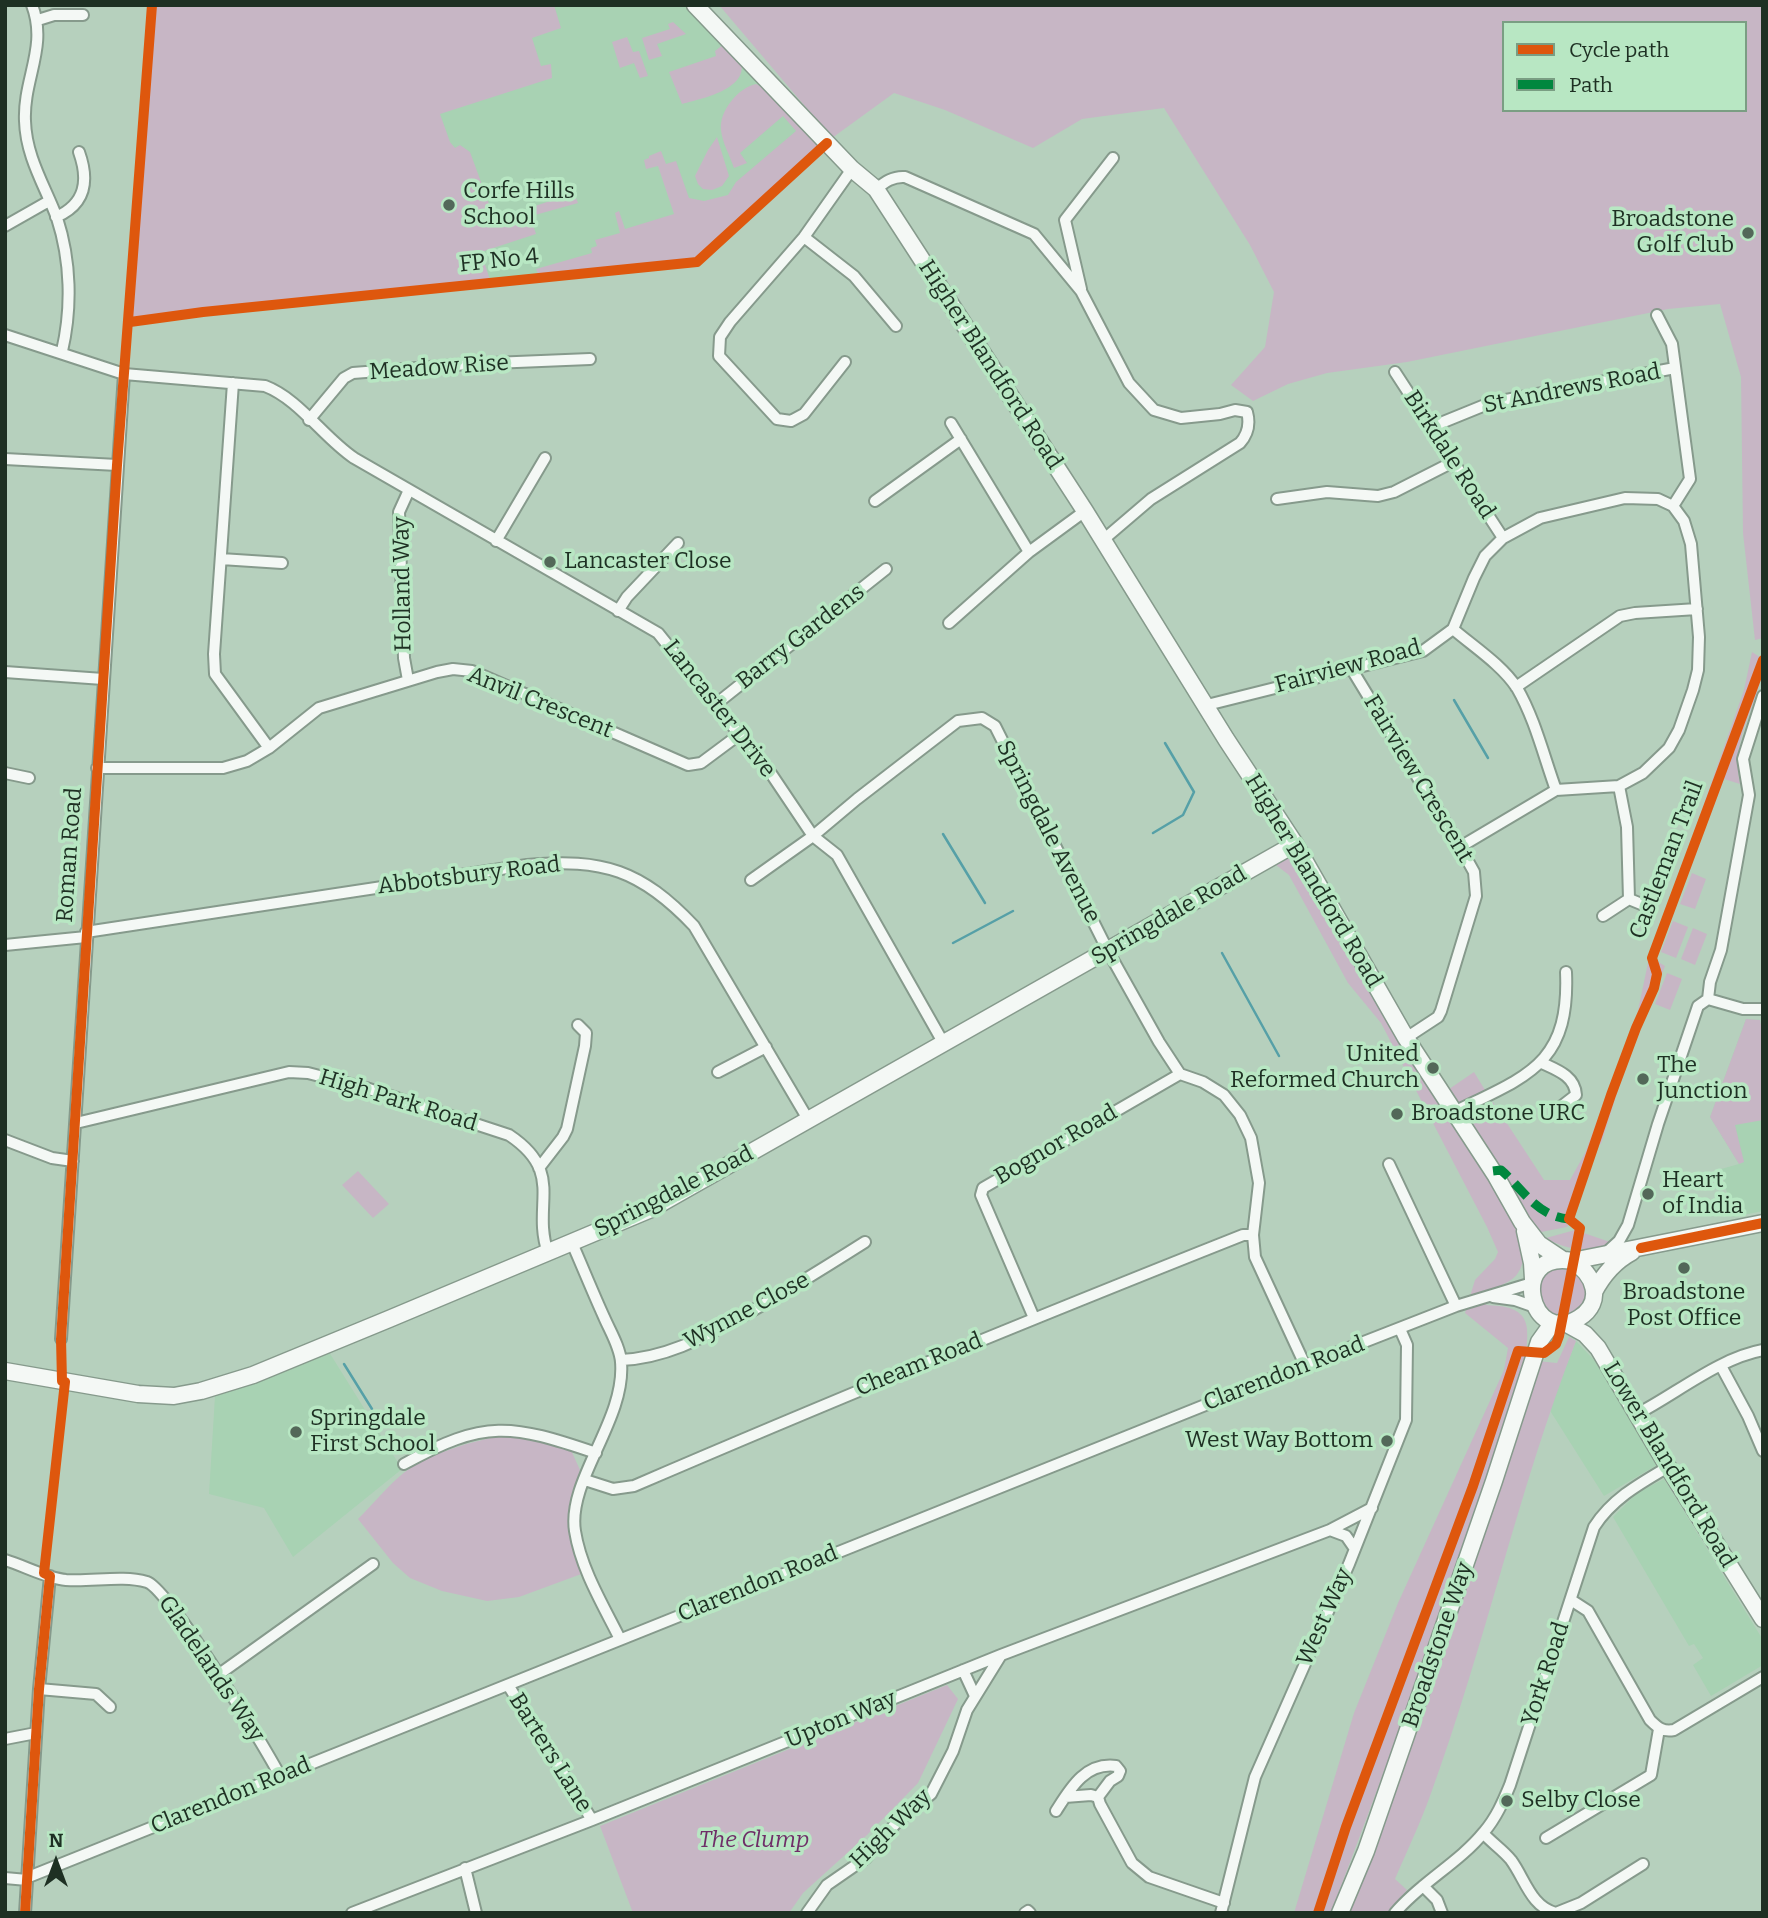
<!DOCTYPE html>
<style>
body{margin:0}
#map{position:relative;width:1768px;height:1918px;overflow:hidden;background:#b6d0bd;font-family:Bitter,serif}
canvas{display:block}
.frame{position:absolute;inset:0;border:7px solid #1e3023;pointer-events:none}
.legend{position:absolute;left:1502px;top:21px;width:245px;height:91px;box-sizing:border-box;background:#b8e7c3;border:2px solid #7a9e83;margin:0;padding:9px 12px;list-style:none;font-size:21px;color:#1e3023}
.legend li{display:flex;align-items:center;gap:14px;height:35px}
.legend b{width:35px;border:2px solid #7a9e83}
.north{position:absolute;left:21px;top:1827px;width:70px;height:70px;-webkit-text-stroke:5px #b8e7c3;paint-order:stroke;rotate:0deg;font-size:19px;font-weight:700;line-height:28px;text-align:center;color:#1e3023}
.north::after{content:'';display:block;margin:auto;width:24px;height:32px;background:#1e3023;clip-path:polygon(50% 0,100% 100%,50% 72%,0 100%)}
</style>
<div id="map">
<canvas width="1768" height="1918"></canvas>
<div class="frame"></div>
<ul class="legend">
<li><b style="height:9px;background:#de570d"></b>Cycle path</li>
<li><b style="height:9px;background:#00873e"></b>Path</li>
</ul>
<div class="north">N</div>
</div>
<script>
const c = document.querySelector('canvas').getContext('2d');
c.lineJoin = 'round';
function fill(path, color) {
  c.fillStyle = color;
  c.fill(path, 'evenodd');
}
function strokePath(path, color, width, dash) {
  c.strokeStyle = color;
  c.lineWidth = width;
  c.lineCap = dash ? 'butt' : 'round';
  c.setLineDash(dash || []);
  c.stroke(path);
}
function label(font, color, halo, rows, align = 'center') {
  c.font = font + ' Bitter,serif';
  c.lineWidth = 7;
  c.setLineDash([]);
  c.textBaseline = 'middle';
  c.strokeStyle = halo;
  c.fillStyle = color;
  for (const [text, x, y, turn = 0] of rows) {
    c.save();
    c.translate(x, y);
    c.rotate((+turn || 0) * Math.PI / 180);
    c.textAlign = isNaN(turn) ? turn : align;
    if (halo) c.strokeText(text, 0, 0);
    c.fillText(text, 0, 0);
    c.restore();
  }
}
fill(new Path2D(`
 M282,5H695L827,143L697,262L203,312L130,322L151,44Z
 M1746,1019L1760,1020L1763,1036V1211L1733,1217L1721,1169L1739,1164L1710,1117Z
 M1576,1341L1594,1360L1657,1465L1604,1496L1549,1409Z
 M329,1352L402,1469L293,1557L264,1508L209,1494L215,1396Z
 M1664,1479L1763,1640V1665L1711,1696L1693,1665L1703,1658L1694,1644L1689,1646L1613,1517L1637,1493Z`), '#a8d2b3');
fill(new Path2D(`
 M152,5H554L561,28L532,38L541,66L551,64L552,78L440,114L450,142L455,148L460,145L470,152L496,223L519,216H530L536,234L481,252L491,283L203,312L130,322Z
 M719,5H1763V638L1755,640L1743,533L1741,377L1720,304L1668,309L1407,362L1327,373L1288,384L1253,401L1231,385L1265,347L1274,292L1250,245L1164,108L1082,119L1033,148L945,110L894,93L832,138ZM1504,23H1745V110H1504Z
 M673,22L686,34L657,44L662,56L649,60L642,38L670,29L668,24Z
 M627,37L633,52L639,51L648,76L640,78L634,63L620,68L612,42Z
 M728,41C732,47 738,53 740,59C752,89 700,99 682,104L669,72L716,56L715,51Z
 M756,84L762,87L821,148L697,262L540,278L536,269L592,253L591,248L597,246L595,240L620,233L615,213L619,211L625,229L674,214L658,166L646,169L644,160L649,158V156L661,151L666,164L676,161L689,198L704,201L728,195L736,182L796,131L783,116L740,153L747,163L734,168C730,156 722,142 721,130C719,111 738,88 756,84Z
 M717,137L729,176L722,186L712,190L703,189L698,184L695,176L708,150Z
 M574,193L578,203L535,215L532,207Z
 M1752,652L1763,659C1763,703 1729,733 1740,784L1724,779L1655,960L1665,966L1645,1018L1641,1017L1601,1144L1597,1143L1573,1219L1567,1227L1541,1232L1526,1244C1521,1280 1516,1278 1485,1293L1486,1305C1504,1306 1525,1307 1527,1329C1530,1367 1505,1426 1493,1462C1444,1614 1387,1764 1331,1913H1294L1354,1713L1398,1603L1504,1370L1508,1348L1465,1313L1475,1280L1495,1259L1498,1252L1487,1227L1381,1023L1348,983L1289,875L1276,865L1288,856L1301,864L1439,1096L1474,1072L1485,1090L1475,1096L1479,1108L1493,1102L1544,1180H1570L1585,1153L1637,1015L1648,963L1744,690Z
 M1692,873L1706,879L1695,909L1680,904Z
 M1673,921L1688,927L1676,958L1661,952Z
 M1693,928L1707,934L1695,965L1681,959Z
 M1667,973L1682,979L1670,1010L1655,1004Z
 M1746,1019L1760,1020L1763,1036V1120L1735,1125L1744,1162L1739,1164L1710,1117Z
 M358,1171L389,1204L373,1218L342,1185Z
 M1575,1230L1610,1242C1592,1255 1564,1249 1546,1238Z
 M1538 1291a24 24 0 1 1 48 0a24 24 0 1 1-48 0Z
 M1569,1337L1576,1341C1518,1490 1485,1646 1430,1796C1420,1824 1407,1851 1395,1879L1407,1890L1388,1913H1349L1460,1603L1537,1361L1557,1363Z
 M507,1435L570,1448L580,1470C566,1511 563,1533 584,1573L519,1597L487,1601L442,1591L410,1578L393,1563L358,1519C372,1505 385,1489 400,1476C425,1454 475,1440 507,1435Z
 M947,1685L958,1699L918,1783L867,1835L803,1893L789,1913H633L600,1826Z`), '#c7b6c5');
strokePath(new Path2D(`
 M1454,700L1488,758
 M1153,833L1183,815L1194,792L1165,743
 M943,834L985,903
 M953,943L1013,911
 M1222,953L1279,1056
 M344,1364L372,1409`), '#56a0a7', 2.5);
const street = new Path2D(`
 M32,5C48,47 23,79 25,121C26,157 45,186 57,218C71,261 72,308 62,351
 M38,20L54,15H83
 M876,189C885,182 893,176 905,177L1034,234L1081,291L1129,383L1154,410L1181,418L1220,414L1235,410L1247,412C1250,423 1248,434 1240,443L1151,499L1103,540
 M56,217C86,204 89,180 79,152
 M5,226L49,201
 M804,237L854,276L896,326
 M1081,289L1065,220L1113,158
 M5,335L124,374L265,386C299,399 323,437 354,458L658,633L772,775L813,836L837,855L944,1044
 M845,362L804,414L791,421L777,419L719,356L720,337L730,322L804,237L852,169
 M1395,372L1503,538
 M233,383L214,654L215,674L269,748
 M309,420L344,378L353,373L468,364L590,359
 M951,423L1029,552
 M1431,427L1490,403L1675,368
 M5,459L117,465
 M1277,499L1327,492L1378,496L1394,492L1453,462
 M875,501L961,439
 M496,541L545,458
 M221,559L282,563
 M618,611L627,597L678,543
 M949,623L1029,552L1085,511
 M1453,629C1474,647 1502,665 1517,688C1535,719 1544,757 1556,790
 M1351,668L1460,847L1474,872L1476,896L1441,1011L1438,1017L1406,1038
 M5,672L103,679
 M408,680L404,658L399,512L409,490
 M1516,687L1620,616L1635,613L1697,609
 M716,704L886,569
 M1207,705L1423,651L1453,629L1474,578L1485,556L1503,538L1540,518L1625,498L1658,499L1673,506
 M97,768H223L247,761L269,748L319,708L437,672L453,669L472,671L688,765L701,763L740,734
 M5,773L29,778
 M1619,786L1627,827L1629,899L1651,908
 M1460,847L1556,790L1619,786L1643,773L1669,748L1679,730L1693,690L1698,670L1699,637L1691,544L1684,521L1673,506L1690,479L1672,344L1657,315
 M751,880L813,836L857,799L958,721L982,718L995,726L1108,951L1159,1042L1180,1074L1203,1082L1224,1095L1240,1115L1251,1138L1259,1183L1253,1235L1255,1257L1305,1365
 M1603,916L1629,899
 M86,932L527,865C603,858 641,870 694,926L809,1121
 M5,945L86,937
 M1708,999L1710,982L1721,950L1749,795L1743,759L1763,696
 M1708,999L1743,1009H1763
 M1542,1063C1557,1070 1575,1076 1576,1095L1558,1109
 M718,1072L766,1047
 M1454,1112C1527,1076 1570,1065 1566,972
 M76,1123L289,1072L308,1073L366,1088L509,1135C566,1173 531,1204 548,1253
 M5,1140L52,1158L73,1161
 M1389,1164L1456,1306
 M539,1168L563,1137L567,1129L585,1046L586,1033L578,1025
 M572,1243C583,1268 593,1293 604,1317C610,1331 620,1347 621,1362C626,1420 567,1480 575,1531C581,1569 603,1605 620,1639
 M1607,1252L1619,1241L1628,1225L1658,1124L1698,1006L1708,999
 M1493,1297L1515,1300L1535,1307
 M1034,1318L981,1195L983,1188L1180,1074
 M61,1339L124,374
 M621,1360C666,1358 702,1338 741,1317C783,1294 824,1268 865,1242
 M1721,1366L1748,1416L1763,1451
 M1637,1414C1676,1394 1719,1358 1763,1350
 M404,1464C485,1419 511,1424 596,1453
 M585,1480L613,1489L634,1486C836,1399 1039,1316 1243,1235H1253
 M1330,1530L1346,1536L1355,1549
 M5,1560C25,1566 46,1578 66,1580C92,1582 122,1575 147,1582C169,1589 265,1747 280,1776
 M1571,1600L1588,1611L1650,1720C1658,1728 1663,1732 1674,1730L1763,1677
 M963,1670L975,1696
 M218,1675L373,1564
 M508,1685L592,1820
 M39,1689L96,1694L110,1707
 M5,1739L36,1733
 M1065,1797L1091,1795L1098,1797
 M1056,1811C1070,1789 1085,1762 1116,1766L1120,1771L1118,1776L1110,1781L1098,1797L1100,1804L1132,1863L1149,1877L1224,1903
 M1483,1833C1492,1843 1503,1850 1511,1860C1525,1879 1531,1907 1556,1913
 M1546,1838L1651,1775L1659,1729
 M465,1868L476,1913
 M5,1878L27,1880
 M26,1878L1305,1365L1456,1306L1532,1283
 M1423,1886L1437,1900L1442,1913
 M25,1913L39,1689L50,1576
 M352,1913L592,1820L1001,1655L1330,1530L1372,1508
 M807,1913L827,1885L866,1858L897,1822L931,1794L953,1751L967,1710L1001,1655
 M1025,1913L1028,1911L1030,1913
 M1221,1913L1255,1777L1349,1564L1406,1420L1407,1345L1400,1329
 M1395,1913C1421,1882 1459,1863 1484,1832C1496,1818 1503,1802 1510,1785L1594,1527C1612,1499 1639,1484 1668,1467
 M1556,1913L1581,1903L1643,1864`);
const secondary = new Path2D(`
 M695,5L852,169L876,189L1085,511L1226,739L1295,844L1406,1038L1496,1176L1522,1222L1539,1244L1563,1260
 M1525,1231L1532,1263L1533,1279
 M1572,1261C1594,1273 1605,1302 1579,1318C1530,1349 1507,1250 1572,1261L1763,1223
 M1594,1292C1603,1275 1615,1261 1632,1252
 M1565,1323L1585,1334L1598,1348L1668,1467L1763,1619
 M5,1371L138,1394L174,1396L201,1391L253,1375L389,1319L651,1209L1295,844
 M1340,1913L1366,1851L1409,1727L1494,1481L1539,1342L1549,1328L1560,1323`);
strokePath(street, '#869a8c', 14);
strokePath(secondary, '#869a8c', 19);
strokePath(street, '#f4f8f5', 10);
strokePath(secondary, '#f4f8f5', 16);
strokePath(new Path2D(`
 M1493,1171L1501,1170C1523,1189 1536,1216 1569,1219`), '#00873e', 9, [18, 9]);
strokePath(new Path2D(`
 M130,322L203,312L697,262L827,143
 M1641,1248L1763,1223
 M25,1913L39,1689L50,1576L44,1573L65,1382L62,1381L61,1339L117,465L152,5
 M1318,1913L1346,1827L1473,1486L1518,1351L1544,1353L1556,1344L1559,1336L1580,1228L1569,1219L1611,1095L1636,1028L1654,988L1657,974L1652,958L1763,660`), '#de570d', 10);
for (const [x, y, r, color] of [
 [449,205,7,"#536859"],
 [1748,233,7,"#536859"],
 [550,562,7,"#536859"],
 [1433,1068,7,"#536859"],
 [1643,1079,7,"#536859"],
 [1397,1114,7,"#536859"],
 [1648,1194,7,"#536859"],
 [1684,1268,7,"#536859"],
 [296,1432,7,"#536859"],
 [1387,1441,7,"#536859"],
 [1507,1801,7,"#536859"]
]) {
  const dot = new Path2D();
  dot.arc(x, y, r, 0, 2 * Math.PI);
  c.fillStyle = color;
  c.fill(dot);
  strokePath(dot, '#b8e7c3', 2.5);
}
label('23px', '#1e3023', '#b8e7c3', [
 ["Corfe Hills",463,192],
 ["School",463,218],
 ["Broadstone",1734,220,"right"],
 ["Golf Club",1734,246,"right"],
 ["Lancaster Close",564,562],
 ["United",1419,1055,"right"],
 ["Reformed Church",1419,1081,"right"],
 ["The",1657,1066],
 ["Junction",1657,1092],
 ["Broadstone URC",1411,1114],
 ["Heart",1662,1181],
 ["of India",1662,1207],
 ["Broadstone",1684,1293,"center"],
 ["Post Office",1684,1319,"center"],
 ["Springdale",310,1419],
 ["First School",310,1445],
 ["West Way Bottom",1373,1441,"right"],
 ["Selby Close",1521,1801]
], 'left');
label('23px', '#1e3023', '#b8e7c3', [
 ["FP No 4",499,261,-6],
 ["Higher Blandford Road",990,365,57],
 ["Meadow Rise",439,368,-4],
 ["St Andrews Road",1572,389,-11],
 ["Birkdale Road",1449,455,57],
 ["Holland Way",403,584,-91],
 ["Barry Gardens",801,637,-38],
 ["Fairview Road",1348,667,-15],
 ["Anvil Crescent",540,703,22],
 ["Lancaster Drive",719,709,52],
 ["Fairview Crescent",1418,779,59],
 ["Springdale Avenue",1048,832,63],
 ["Roman Road",70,855,-86],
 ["Castleman Trail",1667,860,-69],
 ["Abbotsbury Road",469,876,-7],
 ["Higher Blandford Road",1313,881,59],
 ["Springdale Road",1169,916,-30],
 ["High Park Road",398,1101,17],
 ["Bognor Road",1056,1145,-30],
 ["Springdale Road",674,1192,-27],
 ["Wynne Close",747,1311,-28],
 ["Cheam Road",919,1365,-22],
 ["Clarendon Road",1284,1374,-21],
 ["Lower Blandford Road",1669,1465,59],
 ["Clarendon Road",758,1584,-22],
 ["West Way",1325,1617,-66],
 ["Broadstone Way",1438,1645,-71],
 ["Gladelands Way",211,1669,56],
 ["York Road",1546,1674,-72],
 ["Upton Way",841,1720,-22],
 ["Barters Lane",550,1753,58],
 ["Clarendon Road",231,1796,-22],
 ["High Way",891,1829,-44]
]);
label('italic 23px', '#6f2e68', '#b8e7c3', [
 ["The Clump",754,1841]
]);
</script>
